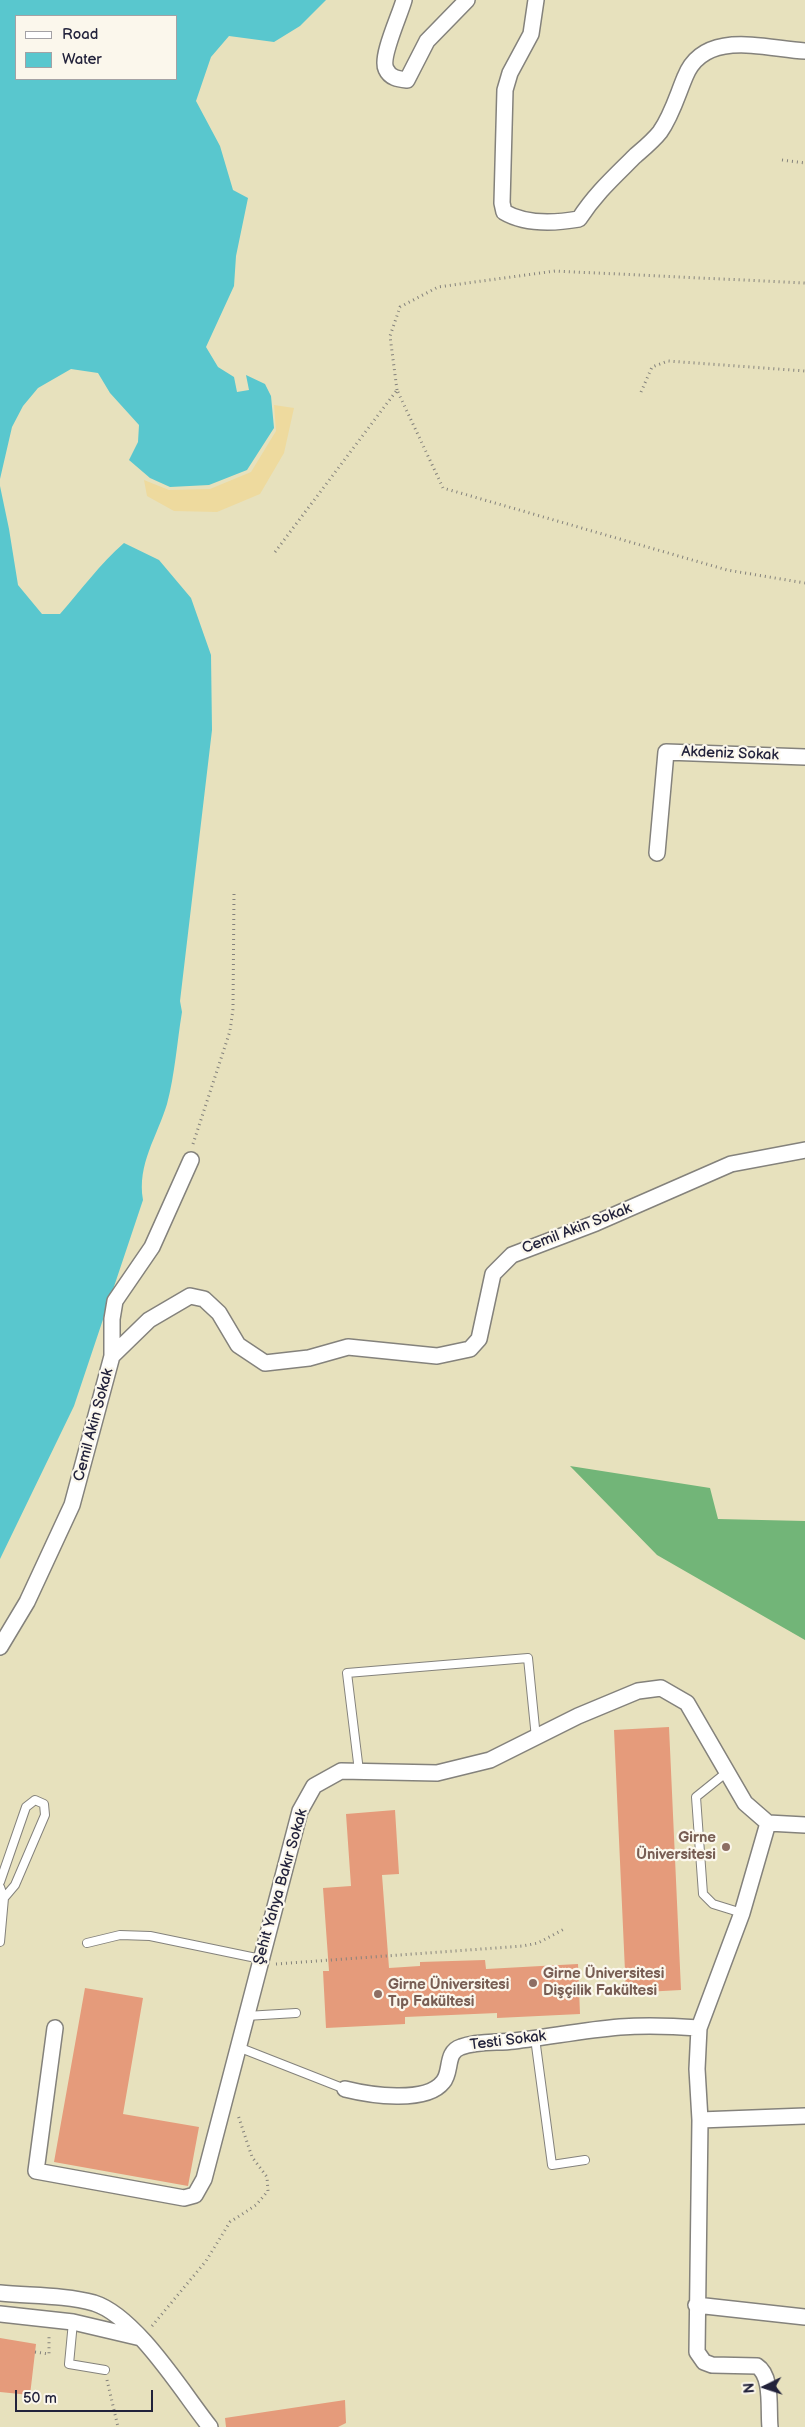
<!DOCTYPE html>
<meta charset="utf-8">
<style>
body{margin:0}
#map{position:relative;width:805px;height:2427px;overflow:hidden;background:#e7e1bd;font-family:"Balsamiq Sans",sans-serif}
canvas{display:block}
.legend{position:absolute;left:15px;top:15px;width:162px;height:65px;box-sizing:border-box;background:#fbf7ec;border:1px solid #a4a2a5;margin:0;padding:6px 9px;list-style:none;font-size:15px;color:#22223b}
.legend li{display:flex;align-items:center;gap:10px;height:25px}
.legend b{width:25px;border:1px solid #a4a2a5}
.north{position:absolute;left:740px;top:2362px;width:50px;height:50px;-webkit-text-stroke:4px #fbf7ec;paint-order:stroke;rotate:266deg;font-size:14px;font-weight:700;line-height:20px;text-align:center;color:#22223b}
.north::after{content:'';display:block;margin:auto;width:18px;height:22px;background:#22223b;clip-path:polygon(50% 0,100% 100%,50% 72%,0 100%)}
.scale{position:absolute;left:15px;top:2390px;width:138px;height:22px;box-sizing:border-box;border:2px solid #22223b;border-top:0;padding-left:6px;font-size:15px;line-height:18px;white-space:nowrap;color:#22223b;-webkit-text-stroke:4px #fbf7ec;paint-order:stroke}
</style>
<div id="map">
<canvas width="805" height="2427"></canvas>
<ul class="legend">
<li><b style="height:6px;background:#fff"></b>Road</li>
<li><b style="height:14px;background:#59c7ce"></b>Water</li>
</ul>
<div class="north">N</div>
<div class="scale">50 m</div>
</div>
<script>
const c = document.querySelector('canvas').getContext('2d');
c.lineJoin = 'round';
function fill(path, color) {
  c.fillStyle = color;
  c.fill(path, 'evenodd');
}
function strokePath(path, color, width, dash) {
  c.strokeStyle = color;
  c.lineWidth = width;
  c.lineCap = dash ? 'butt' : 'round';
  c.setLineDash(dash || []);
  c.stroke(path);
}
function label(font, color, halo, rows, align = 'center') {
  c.font = font + ' "Balsamiq Sans",sans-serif';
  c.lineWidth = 4.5;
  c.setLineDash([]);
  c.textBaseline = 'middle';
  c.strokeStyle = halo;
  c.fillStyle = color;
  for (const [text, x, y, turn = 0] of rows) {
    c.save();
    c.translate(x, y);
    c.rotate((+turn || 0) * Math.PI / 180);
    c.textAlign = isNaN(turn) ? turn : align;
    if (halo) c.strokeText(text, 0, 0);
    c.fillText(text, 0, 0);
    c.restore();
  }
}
fill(new Path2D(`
 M570,1466L710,1488L718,1519L805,1521V1640L657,1555Z`), '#72b578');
fill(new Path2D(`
 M274,405L294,408L284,453L260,494L217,512L174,511L147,496L144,480L169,490L210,489L251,472L276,431Z`), '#eeda9e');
fill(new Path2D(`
 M0,0H326L300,26L274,42L229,36L211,57L196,101L220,146L233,190L248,198L236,256L234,286L206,347L218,367L234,377L237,392L249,390L246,375L265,384L271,396L274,428L247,470L209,485L170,487L150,478L129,460L138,442L139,425L110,393L98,373L71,369L38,388L23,406L12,427L0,479ZM176,16V79H16V16Z
 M0,486L9,529L18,585L42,614H60C81,590 100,564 124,543L159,560L191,598L211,655L212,730L180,1001L182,1012C177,1042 175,1074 167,1104C157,1137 137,1164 143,1200L74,1406L0,1559Z`), '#59c7ce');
fill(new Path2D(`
 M669,1727L681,1990L626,1993L614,1730Z
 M395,1810L399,1874L382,1875L389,1968L420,1966V1962L485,1960L486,1969L578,1964L580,2014L497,2018V2013L405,2017V2024L326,2028L323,1971H329L323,1888L351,1886L346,1814Z
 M85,1988L143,1998L123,2114L199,2127L188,2186L54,2162Z
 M0,2338L36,2344L30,2395L0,2392Z
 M345,2400L346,2423L338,2427H226L225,2418Z`), '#e59b7b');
const service = new Path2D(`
 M359,1771L347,1673L528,1658L536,1738
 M727,1772L696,1797L703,1894L713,1904L742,1913
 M0,1882L26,1807L35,1800L44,1804L45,1815L15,1885L4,1898
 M0,1887L4,1898L0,1942
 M87,1943L120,1935L150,1936L261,1959
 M246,2016L296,2013
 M535,2038L552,2165L585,2160
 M238,2047L345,2089
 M73,2322L69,2364L105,2370`);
const minor = new Path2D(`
 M404,0C400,15 380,57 386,69C390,78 398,79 407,80L427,41L467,0
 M536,0L531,34L510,73L505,90L502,203L504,212C526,225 556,223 579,219C595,194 614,177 635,156C643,149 653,141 660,132C672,115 677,96 685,77C704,28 766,49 805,51
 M657,853L666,752L805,757
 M112,1356V1319L115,1301L152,1247L191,1160
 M0,1647L27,1602L72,1505L112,1356L149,1320L190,1296L204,1299L219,1313L238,1345L265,1363L309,1358L348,1347L437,1356L470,1349L479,1339L493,1274L512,1255L596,1223L731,1164L805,1150
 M768,1823L742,1913L699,2028L697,2069L700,2120L697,2352L704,2362L712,2365L757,2366C773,2376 768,2410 770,2427
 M55,2028L36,2171L184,2198L195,2195L204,2179L300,1811L314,1786L341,1771L437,1773L490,1760L578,1716L638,1691L661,1688L687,1703L745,1803L768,1823L805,1825
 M345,2089C369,2095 426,2104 443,2082C452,2072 445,2052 461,2047C478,2041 497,2043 514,2041C549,2037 584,2030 620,2027C646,2025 673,2026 699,2028
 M700,2120L805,2116
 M0,2293C31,2296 65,2295 94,2303C136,2316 183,2393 210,2427
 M696,2305L805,2317
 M0,2314L73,2322L141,2338`);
strokePath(service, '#84827c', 10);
strokePath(minor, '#84827c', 18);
strokePath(new Path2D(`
 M782,160L805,163
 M397,390L390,336L400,307L438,287L555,271L805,283
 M641,392L652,367L668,361L805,371
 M275,552L397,390L443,488L727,570L805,583
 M193,1144L230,1031L233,1009L234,893
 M276,1964L523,1946L538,1943L566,1928
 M152,2326L206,2261L230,2222L256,2205L268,2191L267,2177L252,2157L238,2115
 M35,2352L49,2354V2334
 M107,2380L118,2427`), '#84827c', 3, [1, 4]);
strokePath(service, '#fff', 8);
strokePath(minor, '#fff', 15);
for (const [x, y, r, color] of [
 [726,1847,5,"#8d6e63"],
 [533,1983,5,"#8d6e63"],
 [378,1994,5,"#8d6e63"]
]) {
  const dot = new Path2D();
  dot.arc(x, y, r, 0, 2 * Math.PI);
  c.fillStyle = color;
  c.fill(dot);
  strokePath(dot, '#fbf7ec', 2);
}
label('15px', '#22223b', '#fbf7ec', [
 ["Akdeniz Sokak",730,754,2],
 ["Cemil Akin Sokak",577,1229,-21],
 ["Cemil Akin Sokak",94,1425,-75],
 ["Şehit Yahya Bakır Sokak",281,1887,-74],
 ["Testi Sokak",508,2041,-7]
]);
label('bold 15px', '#785e54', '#fbf7ec', [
 ["Girne",716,1838,"right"],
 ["Üniversitesi",716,1855,"right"],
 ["Girne Üniversitesi",543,1974],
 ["Dişçilik Fakültesi",543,1991],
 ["Girne Üniversitesi",388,1985],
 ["Tıp Fakültesi",388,2002]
], 'left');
</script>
